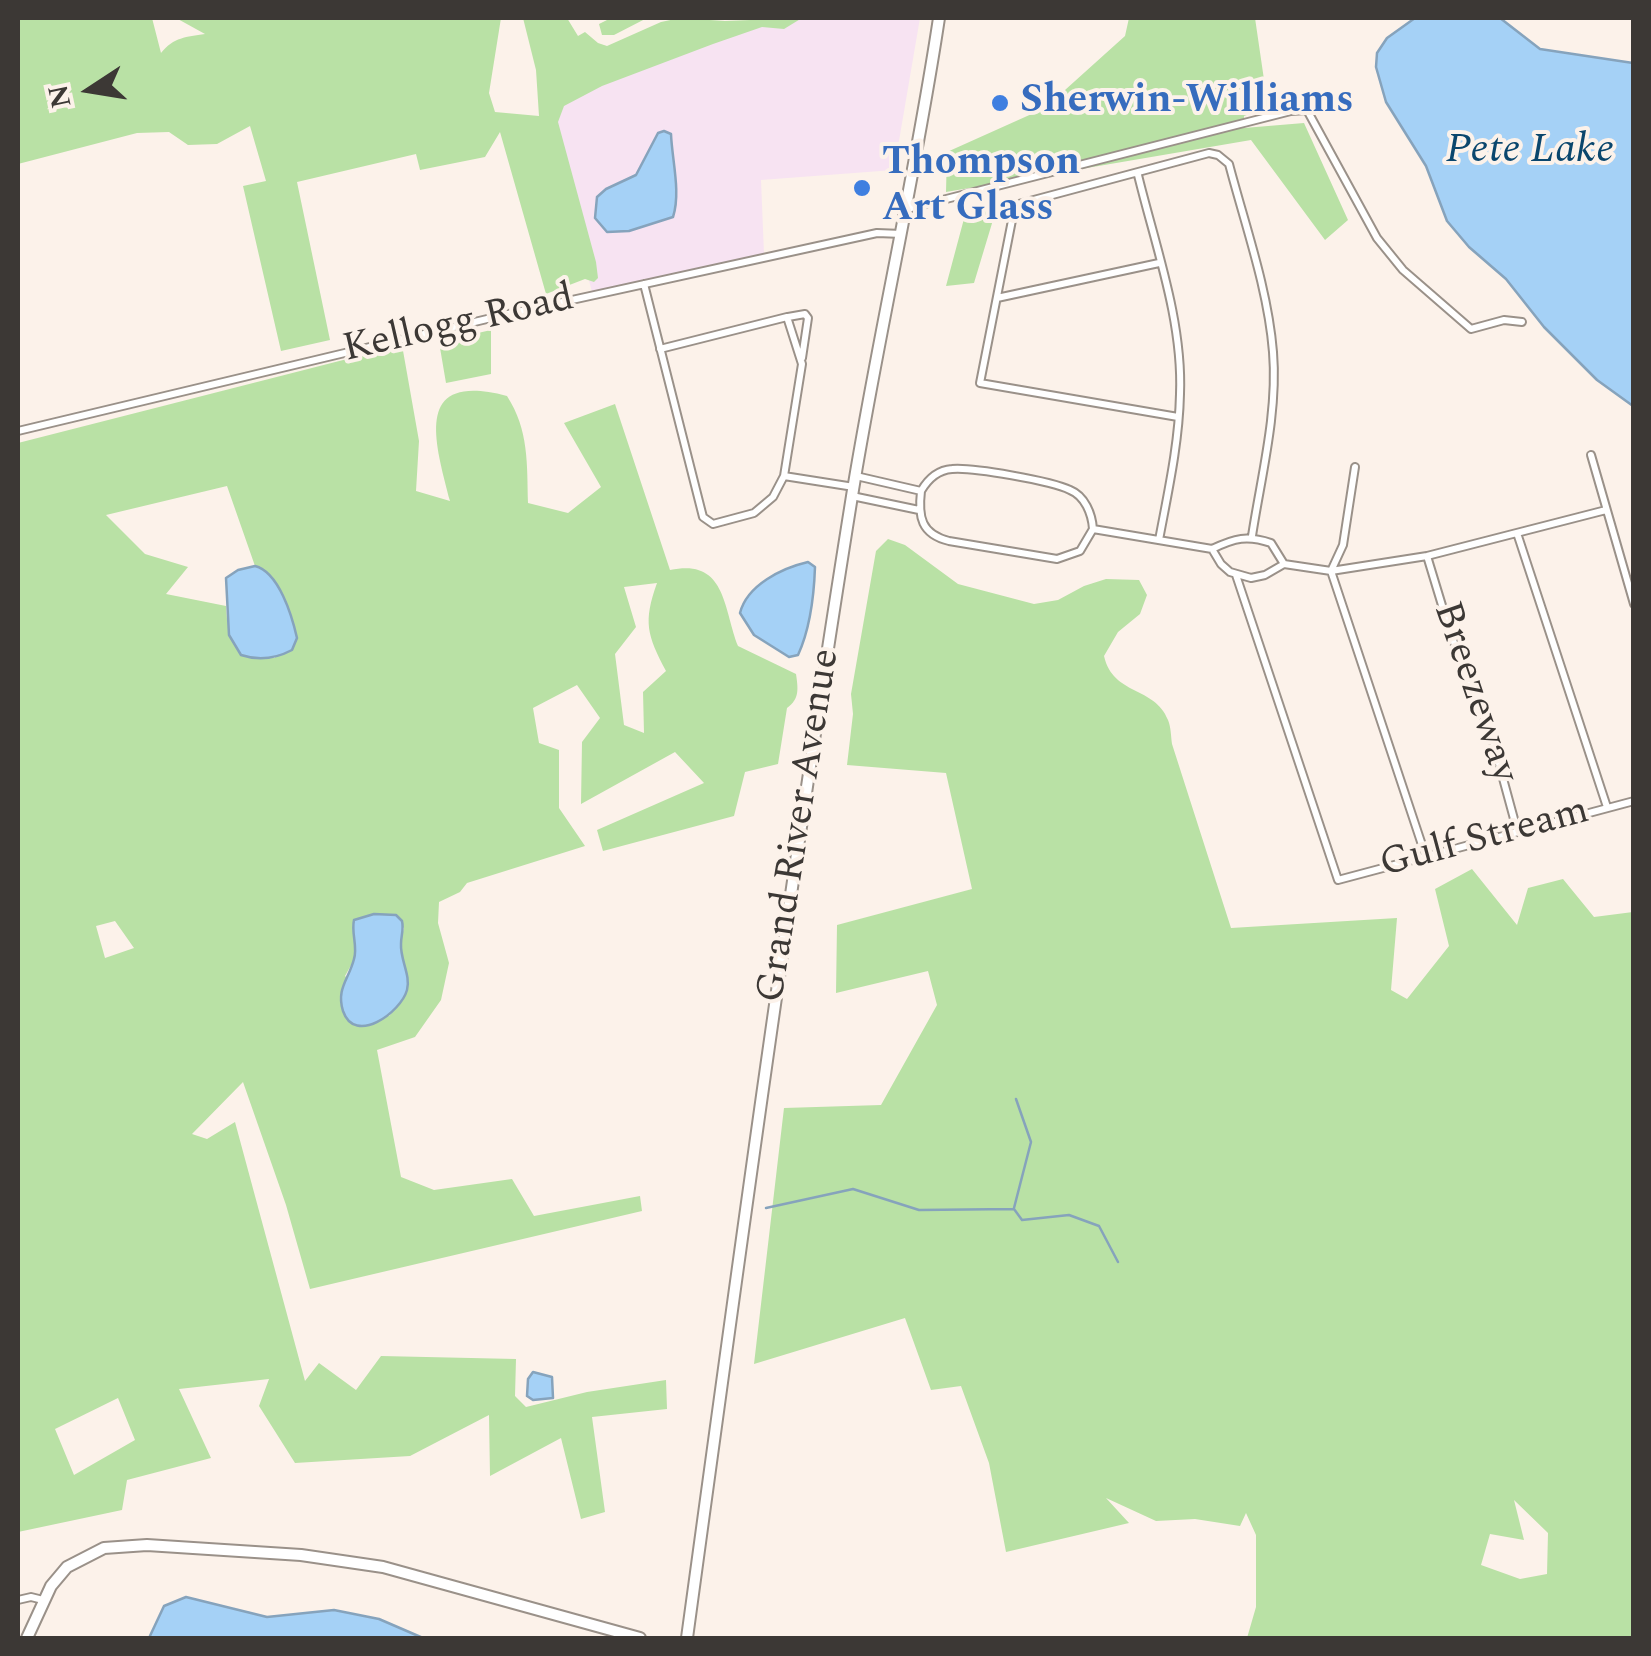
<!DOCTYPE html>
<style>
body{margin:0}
#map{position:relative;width:1651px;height:1656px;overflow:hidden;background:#fcf2ea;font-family:Spectral,serif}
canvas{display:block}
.frame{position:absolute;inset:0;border:20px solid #3c3835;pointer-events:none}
.north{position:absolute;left:40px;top:40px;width:100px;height:100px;-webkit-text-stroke:8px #fcf2ea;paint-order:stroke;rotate:258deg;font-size:28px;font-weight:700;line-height:40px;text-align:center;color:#3c3835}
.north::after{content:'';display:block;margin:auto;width:35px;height:45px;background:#3c3835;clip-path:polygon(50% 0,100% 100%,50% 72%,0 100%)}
</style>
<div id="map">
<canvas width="1651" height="1656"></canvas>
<div class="frame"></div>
<div class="north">N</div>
</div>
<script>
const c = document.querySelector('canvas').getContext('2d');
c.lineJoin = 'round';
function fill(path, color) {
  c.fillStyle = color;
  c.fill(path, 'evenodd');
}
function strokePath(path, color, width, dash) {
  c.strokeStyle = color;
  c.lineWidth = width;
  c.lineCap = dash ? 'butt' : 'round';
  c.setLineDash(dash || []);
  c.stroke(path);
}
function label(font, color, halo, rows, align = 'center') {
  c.font = font + ' Spectral,serif';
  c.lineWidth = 8;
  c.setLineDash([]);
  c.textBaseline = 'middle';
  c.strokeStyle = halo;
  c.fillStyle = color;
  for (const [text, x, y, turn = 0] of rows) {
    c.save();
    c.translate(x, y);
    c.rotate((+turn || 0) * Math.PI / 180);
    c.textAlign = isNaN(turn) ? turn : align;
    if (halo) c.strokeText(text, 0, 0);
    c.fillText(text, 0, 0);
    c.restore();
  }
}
fill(new Path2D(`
 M767,18H920L894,170L761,180L764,254L592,292L543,103Z`), '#f7e3f2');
fill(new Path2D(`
 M18,18H152L161,53C174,37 186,37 205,34L176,18H501L489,93L495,112L539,116L536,70L523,18H567L578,36L585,32L598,43L607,46L661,22L680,18L725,21L802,18L784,29L762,27L713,44L602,86L564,106L558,122L596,262L598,278L594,282L585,279L546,294L500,132L485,157L420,170L416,154L297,182L330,340L281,351L243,186L266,181L250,126L217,144L188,145L169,132L137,133L18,164Z
 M611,18H647L614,35H602L599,24Z
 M1129,18H1255L1268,107L1244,116V128L1304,123L1348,220L1325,240L1251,140L946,192L947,152L1045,108L1125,36Z
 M996,210L974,283L946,286L965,215Z
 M491,330V374L446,383L439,342Z
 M402,345L419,441L416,491L450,501C435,442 412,371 507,396C529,430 527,464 528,503L568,513L601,487L564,423L615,404L670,570C726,558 723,607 738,646L796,674C798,688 800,699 787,708L778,764L745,772L734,816L603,851L597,830L704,783L675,752L581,804L582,742L600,718L577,685L533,708L539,743L559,750V808L585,846L467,883L460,892L439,902L438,923L449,963L441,1000L415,1037L377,1050L401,1177L434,1190L512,1179L534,1216L640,1196L642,1211L310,1289L286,1205L243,1082L192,1134L207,1139L235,1122L305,1381L319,1363L356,1390L381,1356L516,1359L515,1396L526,1407L587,1392L666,1380L667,1409L592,1417L605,1512L581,1519L561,1438L490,1476L489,1415L410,1456L295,1463L259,1406L269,1379L179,1389L211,1458L127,1480L122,1510L18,1532V443ZM227,486L255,566L261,567L275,658H249L227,620L226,606L166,594L188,567L145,554L106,515ZM657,583C643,622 647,635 666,671L643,692L644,733L624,725L615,654L636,627L624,587ZM374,914L390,916L404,928L400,945L404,998L389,1016L345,976L354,960L355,948ZM115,921L134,948L105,958L96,926ZM118,1398L135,1440L74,1475L55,1429Z
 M888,539L905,545L958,584L1034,604L1058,600L1084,586L1106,579L1139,580L1147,595L1140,614L1118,632L1104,656C1113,696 1155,686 1168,720C1171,727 1171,737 1172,744L1231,928L1397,918L1391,990L1407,999L1449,946L1435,889L1472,869L1517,925L1528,888L1563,879L1594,917L1633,912V1638H1247L1256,1607V1535L1246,1513L1240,1526L1195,1519L1156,1521L1106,1498L1129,1523L1006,1552L989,1463L961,1386L931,1390L905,1318L754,1364L784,1108L881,1105L937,1005L928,971L836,993L837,925L972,889L946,773L847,765L853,714L851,694L876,551ZM1514,1500L1548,1533L1547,1574L1520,1579L1481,1565L1490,1534L1524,1540Z`), '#b9e1a5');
const water = new Path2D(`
 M1415,18H1500L1540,49L1633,63V406L1597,380L1544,327L1506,279L1469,247L1447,221L1426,166L1386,102L1376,67L1377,53L1387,38Z
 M664,131L671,134C672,160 681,192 673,217L629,231L607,232L595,218L597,197L606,189L636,175L658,133Z
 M808,562L815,567C814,596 810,629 798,655L789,657L754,635L740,613C747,585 782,568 808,562Z
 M255,566C279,572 292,616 297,638L292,650C275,659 259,661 241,655L229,635L226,578L238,570Z
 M374,914L396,915L402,921C404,930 401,935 401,944C400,959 411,976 407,990C401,1012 355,1046 343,1011C336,989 349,979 354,959C358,947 351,933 354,920Z
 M533,1372L552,1377L553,1398L533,1400L527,1396L528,1379Z
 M186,1597L267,1617L334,1610L379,1619L423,1638H149L164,1606Z`);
fill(water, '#a5d1f6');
strokePath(water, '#86a3bc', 2.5);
strokePath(new Path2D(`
 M766,1208L853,1189L919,1210L1014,1209L1022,1220L1069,1215L1099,1226L1118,1262
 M1014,1208L1031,1142L1016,1099`), '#86a3bc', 2.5);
const street = new Path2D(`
 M1138,175C1155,245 1183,321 1180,394C1179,443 1168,492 1159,540
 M907,209L1291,111L1307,110L1377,238L1403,270L1471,329L1504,320L1522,322
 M644,284L703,517L713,524L754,513L773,497L784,476L802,364L787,317L660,349
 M997,298L1159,263
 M788,317L805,314L808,318L802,358
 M1178,417L980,383L1015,205L1209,153L1218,155L1229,164C1245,225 1268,289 1273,352C1278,413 1261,477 1252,536
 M18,431L508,314L877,233L902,234
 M1591,455L1634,604
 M1355,467L1343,545L1331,571L1425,854
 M784,476L854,487
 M856,476L921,491
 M921,491C918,517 921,534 949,541L1057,559L1080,551L1093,529
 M921,491C928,479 938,470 952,469C972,467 1052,481 1070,490C1085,496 1092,514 1093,529
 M852,496L919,510
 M1093,529L1212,549
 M1517,533L1607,807
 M1212,549L1221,564L1230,572L1251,578L1265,575L1284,564L1331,571L1427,556L1606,510
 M1212,549C1235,538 1247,535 1271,543L1284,564
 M1427,556L1451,635L1492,738L1517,830
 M1236,575L1338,880L1634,801
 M18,1600L31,1597L43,1600`);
const secondary = new Path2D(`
 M27,1638L51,1586L67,1567L104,1548L147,1545L301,1555L383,1567L640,1638
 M687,1638C739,1257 791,876 852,496C878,336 915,178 939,18`);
strokePath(street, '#9a9189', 10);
strokePath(secondary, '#9a9189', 14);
strokePath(street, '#fff', 6);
strokePath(secondary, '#fff', 10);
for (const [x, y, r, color] of [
 [1000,103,10,"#3f7fe0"],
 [862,188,10,"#3f7fe0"]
]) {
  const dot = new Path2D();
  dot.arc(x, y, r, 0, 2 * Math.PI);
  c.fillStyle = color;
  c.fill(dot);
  strokePath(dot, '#fcf2ea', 4);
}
label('bold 40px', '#366cbe', '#fcf2ea', [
 ["Sherwin-Williams",1020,103],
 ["Thompson",882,165],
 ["Art Glass",882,211]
], 'left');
label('40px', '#3c3835', '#fcf2ea', [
 ["Kellogg Road",459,326,-13],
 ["Breezeway",1473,693,71],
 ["Grand River Avenue",801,826,-81],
 ["Gulf Stream",1485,840,-15]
]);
label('italic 42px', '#0a466d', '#fcf2ea', [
 ["Pete Lake",1530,153]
]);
</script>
